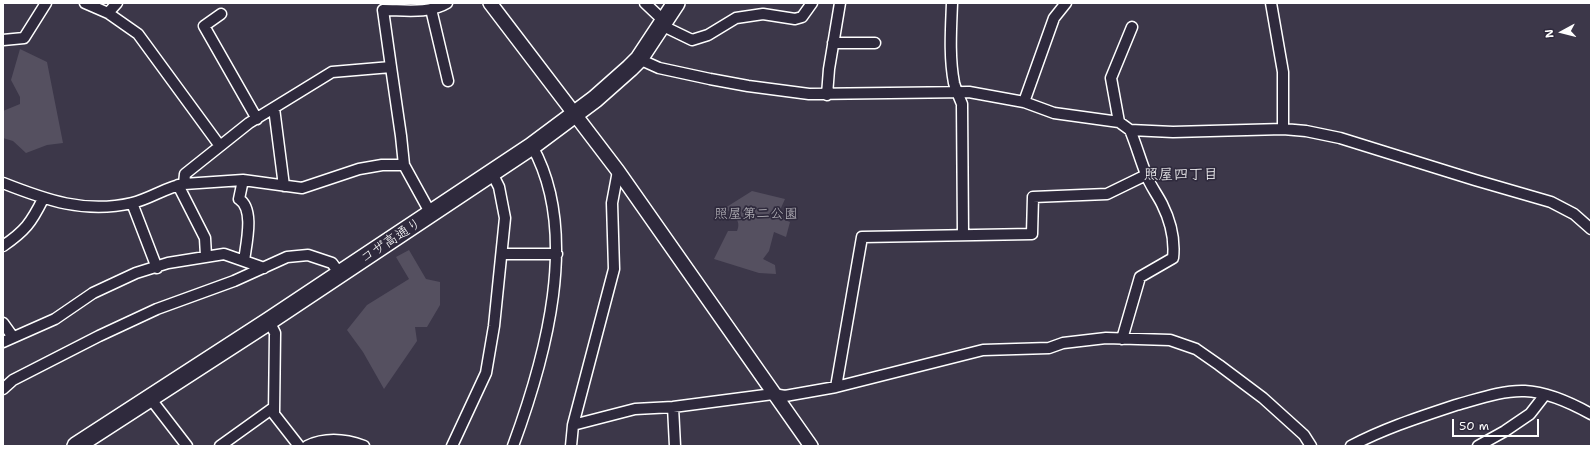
<!DOCTYPE html>
<meta charset="utf-8">
<style>
body{margin:0}
#map{position:relative;width:1594px;height:449px;overflow:hidden;background:#3c3749;font-family:"Shantell Sans",sans-serif}
canvas{display:block}
.frame{position:absolute;inset:0;border:4px solid #fff;pointer-events:none}
.north{position:absolute;left:1542px;top:12px;width:40px;height:40px;-webkit-text-stroke:3px #2f2a3d;paint-order:stroke;rotate:263deg;font-size:11px;font-weight:700;line-height:16px;text-align:center;color:#fff}
.north::after{content:'';display:block;margin:auto;width:14px;height:18px;background:#fff;clip-path:polygon(50% 0,100% 100%,50% 72%,0 100%)}
.scale{position:absolute;left:1452px;top:419px;width:87px;height:18px;box-sizing:border-box;border:2px solid #fff;border-top:0;padding-left:5px;font-size:12px;line-height:14px;white-space:nowrap;color:#fff;-webkit-text-stroke:3px #2f2a3d;paint-order:stroke}
</style>
<div id="map">
<canvas width="1594" height="449"></canvas>
<div class="frame"></div>
<div class="north">N</div>
<div class="scale">50 m</div>
</div>
<script>
const c = document.querySelector('canvas').getContext('2d');
c.lineJoin = 'round';
function fill(path, color) {
  c.fillStyle = color;
  c.fill(path, 'evenodd');
}
function strokePath(path, color, width, dash) {
  c.strokeStyle = color;
  c.lineWidth = width;
  c.lineCap = dash ? 'butt' : 'round';
  c.setLineDash(dash || []);
  c.stroke(path);
}
function label(font, color, halo, rows, align = 'center') {
  c.font = font + ' "Shantell Sans","Klee One",sans-serif';
  c.lineWidth = 3.5;
  c.setLineDash([]);
  c.textBaseline = 'middle';
  c.strokeStyle = halo;
  c.fillStyle = color;
  for (const [text, x, y, turn = 0] of rows) {
    c.save();
    c.translate(x, y);
    c.rotate((+turn || 0) * Math.PI / 180);
    c.textAlign = isNaN(turn) ? turn : align;
    if (halo) c.strokeText(text, 0, 0);
    c.fillText(text, 0, 0);
    c.restore();
  }
}
fill(new Path2D(`
 M20,49L47,62L63,143L47,145L26,153L13,141L3,138V111L20,104V97L11,80Z
 M752,191L785,199L777,217L790,222L786,237L774,232L769,251L763,259L775,265L776,274L759,273L714,259L728,231H737C742,220 733,215 725,208Z
 M409,250L426,279L440,282V305L427,327H415L417,341L384,389L363,352L347,330L367,305L409,279L396,257Z`), '#555060');
const minor = new Path2D(`
 M85,3L108,13L138,34L220,146
 M645,3L664,21
 M952,3C951,29 949,57 954,83C956,90 959,97 962,104L963,235
 M1271,3L1283,72V129
 M431,9L448,81
 M108,13L117,3
 M221,14L204,26L257,119
 M661,25L692,40L708,35L736,18L763,14L795,19L802,17L812,3
 M3,40L24,38L46,3
 M833,43H875
 M639,59L659,68L710,79L748,86L809,94L969,92L1024,102L1054,113L1119,122L1130,130L1173,132L1283,129L1306,131L1340,138L1475,180L1551,202L1574,214L1591,229
 M391,67L401,136L404,165L431,214
 M827,95L829,69L840,3
 M1024,102L1054,18L1066,3
 M274,108L284,186
 M1119,122L1111,78L1132,27
 M243,180L239,199C255,209 246,244 244,261
 M3,183C46,200 85,214 132,203C150,199 166,187 184,184L185,174L249,123L332,72L391,67L383,10C404,10 429,14 447,3
 M184,184L243,180L302,188L359,169L382,165H404
 M178,185L205,238L206,256
 M132,203L157,268
 M3,246C25,231 31,223 43,199
 M502,254H557
 M269,321L275,333L274,414L299,446
 M3,323L13,337
 M1122,339L1140,277L1173,258C1175,240 1170,220 1162,204C1157,194 1149,184 1146,174C1140,159 1136,144 1130,130
 M3,342L55,319L93,293L136,273L168,263L224,254L264,268
 M836,387L862,237L1032,234L1033,197L1107,194L1146,175
 M3,389L13,380L99,336L157,309L234,281L287,257L308,255L332,263L340,274
 M150,398L187,446
 M673,407L675,446
 M573,425L635,409L673,407L773,394L785,396L836,387L983,350L1049,348L1063,343L1106,338L1170,340L1196,349L1219,365L1263,398L1304,435L1311,446
 M220,446L273,408
 M307,446C326,437 345,439 364,446
 M452,446L486,373L494,326L505,218L499,187L492,173
 M513,446C545,359 581,233 532,146
 M571,446L573,425L614,269L612,203L618,171
 M1351,446C1385,428 1420,417 1456,405C1478,399 1502,390 1525,391C1546,392 1573,404 1591,414
 M1478,446L1505,431L1530,414L1544,396`);
const tertiary = new Path2D(`
 M490,3L618,171L811,446`);
const trunk = new Path2D(`
 M76,446L269,321L532,146L595,99L630,68L639,59L676,3`);
strokePath(minor, '#fff', 13);
strokePath(tertiary, '#fff', 16);
strokePath(trunk, '#fff', 20);
strokePath(minor, '#2f2a3d', 10);
strokePath(tertiary, '#2f2a3d', 13);
strokePath(trunk, '#2f2a3d', 17);
label('14px', '#bbb9bf', '#2f2a3d', [
 ["照屋第二公園",756,214]
]);
label('14px', '#fff', '#2f2a3d', [
 ["コザ高通り",391,241,-33]
]);
label('15px', '#fff', '#2f2a3d', [
 ["照屋四丁目",1181,175]
]);
</script>
